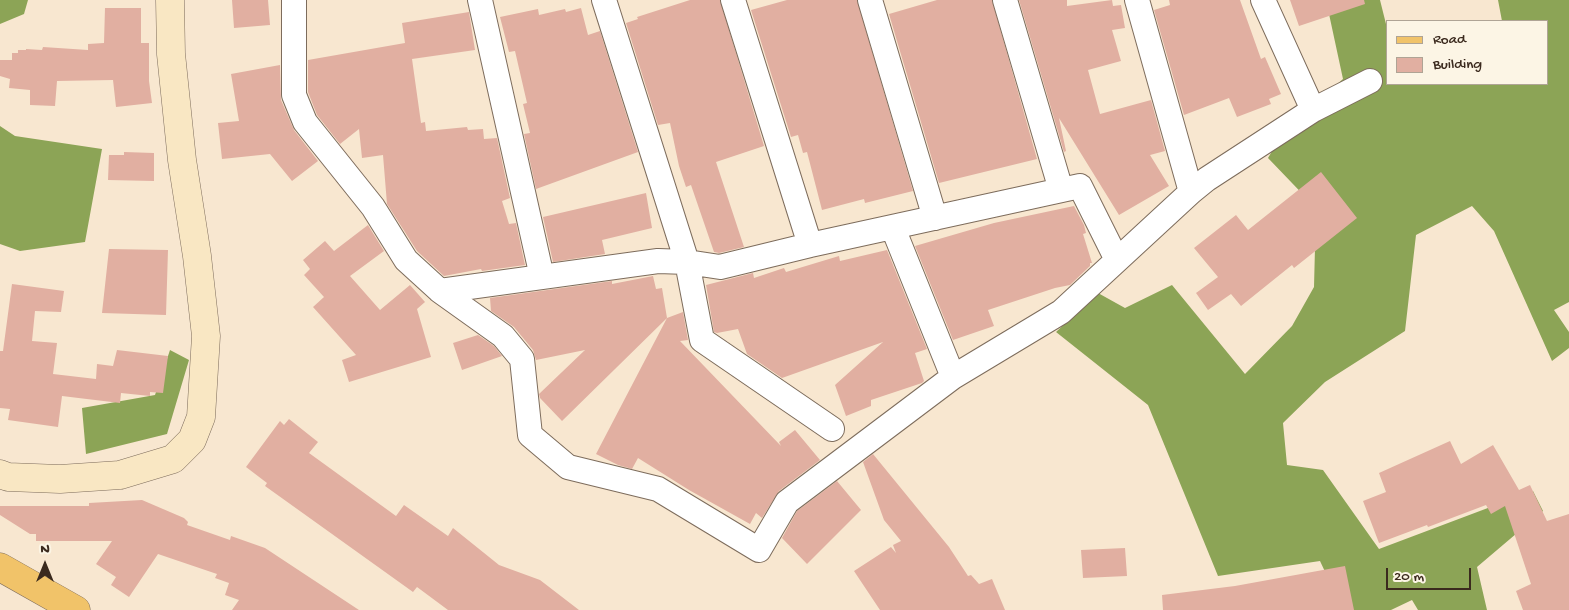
<!DOCTYPE html>
<style>
body{margin:0}
#map{position:relative;width:1569px;height:610px;overflow:hidden;background:#f8e7d0;font-family:"Gochi Hand",sans-serif}
canvas{display:block}
.legend{position:absolute;left:1386px;top:20px;width:162px;height:65px;box-sizing:border-box;background:#fcf5e5;border:1px solid #afa495;margin:0;padding:6px 9px;list-style:none;font-size:15px;color:#3b2a1e}
.legend li{display:flex;align-items:center;gap:10px;height:25px}
.legend b{width:25px;border:1px solid #afa495}
.north{position:absolute;left:20px;top:540px;width:50px;height:50px;-webkit-text-stroke:4px #fcf5e5;paint-order:stroke;rotate:0deg;font-size:14px;font-weight:700;line-height:20px;text-align:center;color:#3b2a1e}
.north::after{content:'';display:block;margin:auto;width:18px;height:22px;background:#3b2a1e;clip-path:polygon(50% 0,100% 100%,50% 72%,0 100%)}
.scale{position:absolute;left:1386px;top:568px;width:85px;height:22px;box-sizing:border-box;border:2px solid #3b2a1e;border-top:0;padding-left:6px;font-size:15px;line-height:18px;white-space:nowrap;color:#3b2a1e;-webkit-text-stroke:4px #fcf5e5;paint-order:stroke}
</style>
<div id="map">
<canvas width="1569" height="610"></canvas>
<ul class="legend">
<li><b style="height:6px;background:#f1c369"></b>Road</li>
<li><b style="height:14px;background:#e1afa1"></b>Building</li>
</ul>
<div class="north">N</div>
<div class="scale">20 m</div>
</div>
<script>
const c = document.querySelector('canvas').getContext('2d');
c.lineJoin = 'round';
function fill(path, color) {
  c.fillStyle = color;
  c.fill(path, 'evenodd');
}
function strokePath(path, color, width, dash) {
  c.strokeStyle = color;
  c.lineWidth = width;
  c.lineCap = dash ? 'butt' : 'round';
  c.setLineDash(dash || []);
  c.stroke(path);
}
fill(new Path2D(`
 M0,0H28L24,14L0,24Z
 M1326,0H1380L1388,32V84H1548V21H1502L1498,0H1569V302L1554,310L1569,332V348L1552,361L1494,231L1472,206L1416,235L1405,331L1325,382L1283,423L1287,465L1323,470L1379,549L1533,491L1543,511L1477,567L1487,610H1418L1412,600L1391,610H1343L1320,561L1218,576L1148,405L1056,332L1098,293L1125,308L1172,285L1245,374L1292,326L1314,287L1316,208L1268,158L1284,131L1343,79Z
 M0,126L15,136L102,149L85,242L20,251L0,244Z
 M170,350L189,360L167,434L86,454L82,408L155,395Z`), '#8ca456');
fill(new Path2D(`
 M232,0H268L270,25L234,28Z
 M690,0H720L764,146L716,162L744,247L719,253L714,252L691,185L686,187L679,166L670,123L658,125L626,23L638,19L637,17Z
 M787,0H857L913,191L865,203L864,199L822,210L807,152L803,153L798,135L791,137L751,10Z
 M937,0H992L1037,159L939,183L889,14Z
 M1019,0H1067V6L1112,0L1113,6L1121,5L1125,28L1112,30L1121,61L1088,70L1100,114L1151,100L1165,151L1150,155L1169,186L1119,215L1059,118L1066,151L1064,152Z
 M1169,0H1240L1261,59L1265,57L1281,94L1269,99L1271,104L1237,117L1229,98L1184,115L1154,10L1170,5Z
 M1290,0H1364L1365,4L1299,26Z
 M105,8H141V43H149V81L152,103L116,107L113,80L57,81L55,106L30,105V90L9,88L10,79L0,76V60H12V53H18V50H26V49L42,50L43,47L88,50V44L104,43Z
 M581,8L588,35L600,31L638,152L536,189L524,134L530,133L523,104L527,103L515,51L509,52L500,17L538,9L539,15L565,9L566,12Z
 M469,12L475,50L412,59L421,123L425,122L426,131L467,127L468,130L483,129L484,139L497,138L510,198L502,201L509,224L516,223L525,265L482,271L481,269L444,276L417,251L387,204L383,155L362,158L359,129L340,144L317,115L308,92V60L405,43L402,23Z
 M280,65L281,100L294,130L318,161L292,181L270,154L222,159L218,123L239,121L231,74Z
 M124,152L154,153V181L108,180L109,155H124Z
 M1321,172L1357,218L1294,268L1292,265L1241,306L1231,294L1208,310L1196,293L1218,277L1194,248L1236,215L1248,230Z
 M646,193L652,228L602,240L605,254L553,262L543,217Z
 M1074,206L1084,225L1086,233L1083,234L1092,263H1090V266L1070,285L1055,288L988,310L994,326L953,340L915,246L994,223Z
 M368,225L384,251L350,276L380,310L410,285L425,302L417,309L431,357L349,382L342,360L356,355L313,307L324,297L304,275L310,269L303,260L325,241L334,251Z
 M109,249L168,250L166,315L102,313Z
 M887,250L927,349L915,353L924,381L922,383L871,400V406L846,416L835,385L883,342L782,378L747,354L738,329L717,333L714,332L706,285L753,273L754,278L784,268L786,272L839,256L840,261Z
 M653,276L656,289L662,288L667,318L683,312L688,340L680,341L781,446L779,442L795,430L820,460L779,491L762,518L756,513L750,524L689,490L638,458L632,469L618,465L596,454L667,318L562,421L540,398L539,394L585,350L536,360L533,350L514,327L491,311L490,298L612,281V284Z
 M12,284L64,291L61,312L35,311L32,341L57,343L53,374L96,379L97,364L113,366L117,350L168,356L163,393L150,392V396L121,393L120,403L62,396L58,427L8,420L10,409L0,408V351H3Z
 M478,335L494,346L502,356L462,370L453,343Z
 M289,419L318,442L309,453L396,516L404,505L448,536L453,528L499,565L540,580L579,610H448L417,587L413,592L265,486L267,483L246,467L280,421L284,425Z
 M1450,441L1461,464L1493,445L1519,490L1530,485L1547,521L1569,514V610H1523L1516,591L1531,584L1505,506L1491,514L1486,505L1428,527L1427,525L1379,543L1363,501L1386,492L1379,473Z
 M873,454L949,547L968,576L971,575L979,584L992,579L1005,610H880L854,571L891,547L896,553L893,545L901,541L884,520L863,462Z
 M837,481L861,510L807,564L782,538L797,511Z
 M142,500L184,518L188,522L187,525L230,540L231,536L265,548L359,610H232L239,600L225,595L229,583L215,578L217,574L158,554L129,597L111,585L116,577L96,564L112,541H36V534H30L0,515V506H89V503Z
 M1125,548L1127,576L1083,578L1081,550Z
 M1345,566L1354,610H1163L1162,595L1235,586Z`), '#e1afa1');
const street = new Path2D(`
 M294,0V95L305,122L373,207L406,260L440,291L658,261L687,262L720,267L810,245L1080,186L1117,260
 M480,0L542,277
 M604,0L687,262L702,340L832,429
 M733,0L810,245
 M870,0L935,218
 M1005,0L1061,190
 M1137,0L1191,192
 M1313,110L1370,81
 M893,228L953,377
 M440,291L503,336L522,359L530,435L568,467L658,489L759,550L787,502L953,377L1061,312L1191,192L1207,179L1313,110L1263,0`);
const secondary = new Path2D(`
 M0,474L8,477L60,479L120,475L173,459L192,440L201,417L206,336L197,256L182,160L171,54L170,0`);
const primary = new Path2D(`
 M0,567L76,610`);
strokePath(street, '#7d6c5c', 26);
strokePath(secondary, '#7d6c5c', 29);
strokePath(primary, '#7d6c5c', 29);
strokePath(street, '#fff', 24);
strokePath(secondary, '#f9e7c3', 28);
strokePath(primary, '#f1c369', 28);
</script>
